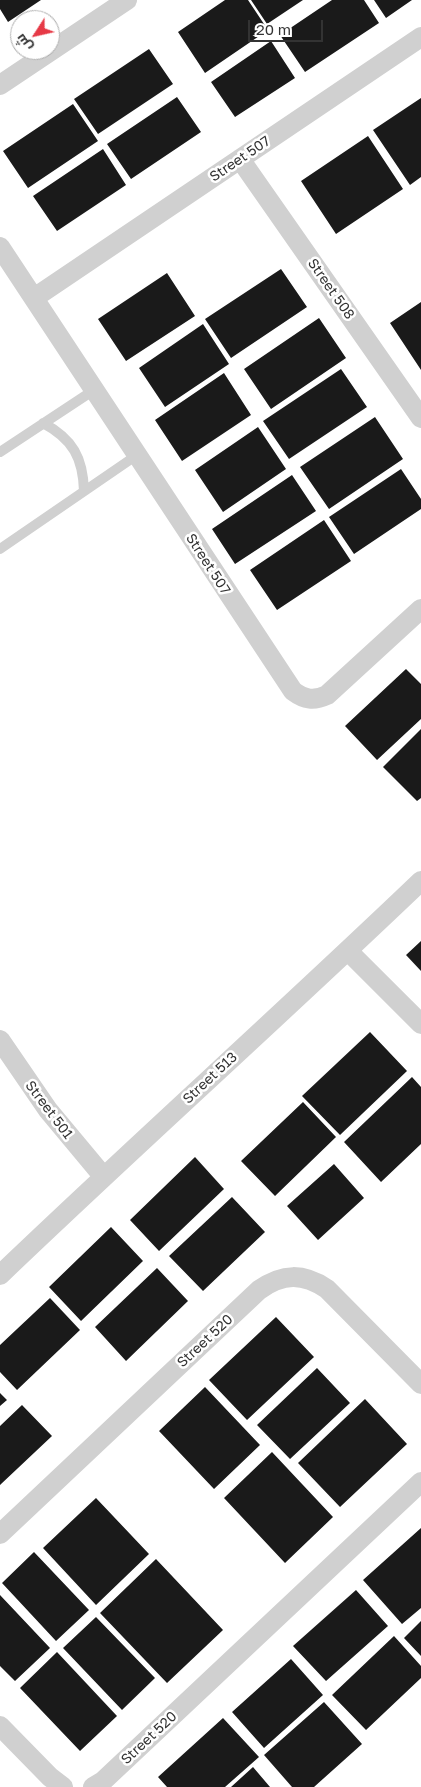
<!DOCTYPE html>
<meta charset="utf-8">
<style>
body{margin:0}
#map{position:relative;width:421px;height:1787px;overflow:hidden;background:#fff;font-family:"Golos Text",Cairo,sans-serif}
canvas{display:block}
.north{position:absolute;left:10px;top:10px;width:50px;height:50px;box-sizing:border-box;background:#fff;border:1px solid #adadad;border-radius:50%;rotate:235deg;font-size:14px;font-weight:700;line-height:20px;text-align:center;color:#333}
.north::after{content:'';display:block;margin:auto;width:18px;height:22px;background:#e63946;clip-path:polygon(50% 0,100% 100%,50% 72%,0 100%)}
.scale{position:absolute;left:248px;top:20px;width:75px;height:22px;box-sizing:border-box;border:2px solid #333;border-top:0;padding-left:6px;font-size:15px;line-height:18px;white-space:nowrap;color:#333;-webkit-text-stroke:4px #fff;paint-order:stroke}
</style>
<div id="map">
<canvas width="421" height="1787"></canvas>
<div class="north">ش</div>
<div class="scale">20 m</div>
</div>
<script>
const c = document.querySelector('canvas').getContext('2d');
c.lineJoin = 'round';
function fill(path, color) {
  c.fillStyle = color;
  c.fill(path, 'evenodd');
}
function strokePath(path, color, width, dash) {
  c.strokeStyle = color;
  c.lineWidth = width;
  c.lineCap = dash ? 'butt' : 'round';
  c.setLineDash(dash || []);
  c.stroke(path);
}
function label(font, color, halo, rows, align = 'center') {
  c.font = font + ' "Golos Text",sans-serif';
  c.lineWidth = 5;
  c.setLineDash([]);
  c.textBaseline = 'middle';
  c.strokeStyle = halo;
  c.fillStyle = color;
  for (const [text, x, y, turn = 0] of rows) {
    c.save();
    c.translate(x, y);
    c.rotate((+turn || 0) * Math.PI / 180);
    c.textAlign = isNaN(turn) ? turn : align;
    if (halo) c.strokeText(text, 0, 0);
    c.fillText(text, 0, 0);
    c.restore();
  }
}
fill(new Path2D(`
 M0,0H41L8,22L0,9Z
 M225,0H248L268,30L205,73L178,32Z
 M251,0H303L267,24Z
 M332,0H364L379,23L305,72L280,35Z
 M374,0H412L386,18Z
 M271,41L295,78L235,117L211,82Z
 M149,49L173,84L98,134L74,99Z
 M177,97L201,132L131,179L107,144Z
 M421,98V177L410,185L373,130Z
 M73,104L98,141L28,188L3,151Z
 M368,136L403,189L336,234L301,181Z
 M103,149L126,185L57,231L33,196Z
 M281,269L307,307L231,358L205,319Z
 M167,273L195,316L126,361L98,319Z
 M421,302V370L390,323Z
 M319,318L346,358L271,409L244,369Z
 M203,324L229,364L165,407L139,368Z
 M341,369L367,407L289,459L263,421Z
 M224,373L251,415L182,461L155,420Z
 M375,417L403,459L329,509L300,467Z
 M258,427L286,469L223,512L195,470Z
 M401,469L421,499V509L354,554L329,517Z
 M292,475L316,511L235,564L212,529Z
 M324,520L351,561L277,610L250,570Z
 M406,669L421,684V719L377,760L345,726Z
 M421,729V798L417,801L383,767Z
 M421,941V971L406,955Z
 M370,1032L407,1071L340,1135L302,1096Z
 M412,1077L421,1087V1144L381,1182L344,1142Z
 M303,1102L336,1137L275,1196L241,1161Z
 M195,1157L224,1189L159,1251L130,1220Z
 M334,1164L364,1198L318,1240L287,1206Z
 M232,1197L265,1232L203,1291L169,1256Z
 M111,1227L143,1261L81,1321L49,1287Z
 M157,1268L188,1301L126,1361L95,1327Z
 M50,1298L80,1330L17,1390L0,1372V1345Z
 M276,1317L314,1357L247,1420L209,1380Z
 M317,1368L350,1403L290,1459L257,1425Z
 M205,1387L260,1445L214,1489L159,1431Z
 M0,1393L7,1400L0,1406Z
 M365,1399L407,1444L340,1507L298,1463Z
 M22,1405L52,1436L0,1485V1426Z
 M272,1452L333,1517L285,1563L224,1498Z
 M96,1498L149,1554L96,1605L43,1548Z
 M421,1528V1608L402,1624L363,1580Z
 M34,1552L89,1610L56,1641L2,1583Z
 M156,1559L223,1630L167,1683L100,1613Z
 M356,1590L388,1626L326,1681L293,1646Z
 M0,1595L50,1648L15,1681L0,1666Z
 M96,1617L155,1678L122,1710L63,1648Z
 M421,1621V1656L404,1638Z
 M394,1636L421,1666V1678L366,1730L332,1695Z
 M57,1652L117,1716L80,1751L20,1688Z
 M291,1659L323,1695L264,1748L232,1712Z
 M324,1702L362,1744L314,1787H292L264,1755Z
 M223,1718L259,1757L225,1787H167L158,1777Z
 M253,1767L270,1787H231Z`), '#1a1a1a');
strokePath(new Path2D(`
 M43,423C73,439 83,458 84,491
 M0,452L94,390
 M0,549L137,455`), '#d0d0d0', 10);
strokePath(new Path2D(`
 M0,85L127,0
 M240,159L421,418
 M0,247L293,691C305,700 314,701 327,695L421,609
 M34,298L421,37
 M348,951L421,1024
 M0,1040L48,1110L103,1176
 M0,1275C139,1142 282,1014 421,881
 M0,1534L259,1290C283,1273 303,1273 327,1289L421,1384
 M0,1726L50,1777L63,1787
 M93,1787L103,1781L421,1482`), '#d0d0d0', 20);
label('14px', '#333', '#fff', [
 ["Street 507",240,159,-34],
 ["Street 508",331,289,55],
 ["Street 507",208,564,57],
 ["Street 513",210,1078,-43],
 ["Street 501",49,1110,53],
 ["Street 520",205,1341,-43],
 ["Street 520",149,1738,-43]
]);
</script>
